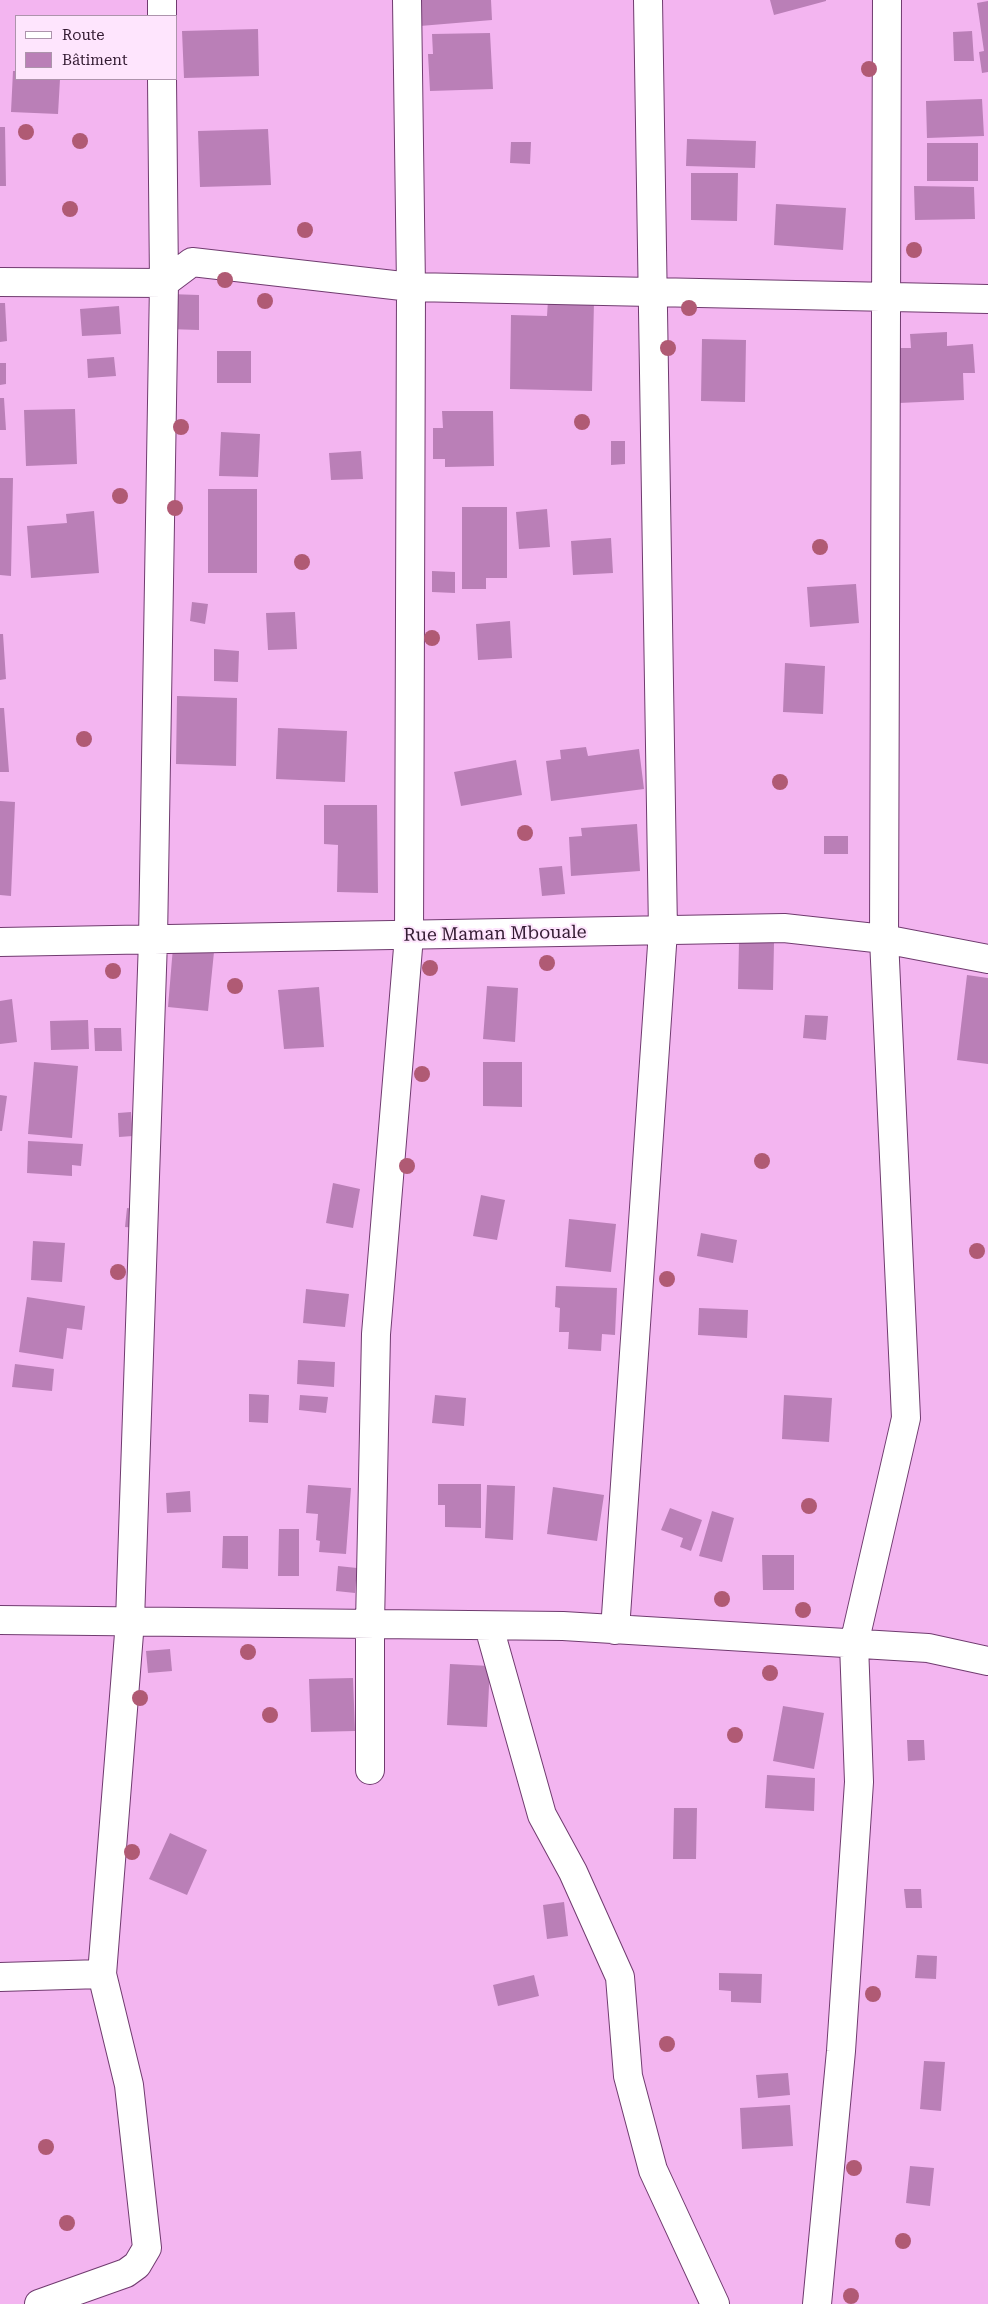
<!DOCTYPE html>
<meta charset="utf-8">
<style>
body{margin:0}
#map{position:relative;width:988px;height:2304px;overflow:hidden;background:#f3b5f0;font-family:"Roboto Serif",serif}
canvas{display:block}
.legend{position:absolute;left:15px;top:15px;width:162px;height:65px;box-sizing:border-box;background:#fee5fd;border:1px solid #ad94ac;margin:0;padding:6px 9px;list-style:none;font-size:15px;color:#331b32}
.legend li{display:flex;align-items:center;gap:10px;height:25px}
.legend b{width:25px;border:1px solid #ad94ac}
</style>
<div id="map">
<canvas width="988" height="2304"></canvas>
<ul class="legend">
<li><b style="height:6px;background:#fff"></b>Route</li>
<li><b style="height:14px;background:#ba7fb7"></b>Bâtiment</li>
</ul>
</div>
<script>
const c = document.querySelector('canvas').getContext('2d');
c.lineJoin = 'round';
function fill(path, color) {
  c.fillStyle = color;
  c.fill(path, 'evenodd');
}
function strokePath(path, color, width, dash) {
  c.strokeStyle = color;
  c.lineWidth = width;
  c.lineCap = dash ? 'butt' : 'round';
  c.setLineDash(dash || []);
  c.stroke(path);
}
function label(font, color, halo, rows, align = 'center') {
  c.font = font + ' "Roboto Serif",serif';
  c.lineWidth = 4;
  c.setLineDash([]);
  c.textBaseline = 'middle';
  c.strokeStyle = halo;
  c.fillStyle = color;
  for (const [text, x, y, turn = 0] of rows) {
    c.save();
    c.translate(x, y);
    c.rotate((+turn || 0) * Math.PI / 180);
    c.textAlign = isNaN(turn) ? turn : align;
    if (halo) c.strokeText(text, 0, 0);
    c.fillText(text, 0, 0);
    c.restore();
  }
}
fill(new Path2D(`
 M418,0H491L492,20L420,26Z
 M770,0H826V1L774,15Z
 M988,1V72L982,73L979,52L984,51L977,3Z
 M258,29L259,76L184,78L182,31Z
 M972,31L974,61H954L953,32Z
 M490,33L493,89L430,91L428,54H433L432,34Z
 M13,71H16V79H60L58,114L11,112Z
 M982,99L984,136L927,138L926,101Z
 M0,127H5L6,186H0Z
 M268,129L271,185L200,187L198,131Z
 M687,139L756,141L755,168L686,166Z
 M511,142H531L530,164L510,163Z
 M927,143H978V181H927Z
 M691,173H738L737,221L691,220Z
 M914,186L974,187L975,219L915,220Z
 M776,204L846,208L843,250L774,245Z
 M169,294L199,295V330L168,329Z
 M548,300L594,301L592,391L510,389L511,315L547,316Z
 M0,303H5L7,341L0,342Z
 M119,306L121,334L82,336L80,309Z
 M947,332V346L973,344L975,373H963L964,400L899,403L896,348H911L910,334Z
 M702,339L746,340L745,402L701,401Z
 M217,351H251V383H217Z
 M114,357L116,376L88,378L87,359Z
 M0,363H6V384L0,385Z
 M0,398H4L6,430H0Z
 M75,409L77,464L26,466L24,410Z
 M442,411H493L494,466L445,467V459H433V428H443Z
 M221,432L260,434L258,477L219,476Z
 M611,441H625V464L611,465Z
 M361,451L363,479L331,480L329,453Z
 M0,478H13L11,576L0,575Z
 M208,489H257V573H208Z
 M462,507H507V578H486V589H462Z
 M547,509L550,547L519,549L516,512Z
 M94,511L99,573L31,578L27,526L67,523L66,514Z
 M611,538L613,573L573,575L571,541Z
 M432,571L455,572V593L432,592Z
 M856,584L859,623L810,627L807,587Z
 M192,602L208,604L205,624L190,621Z
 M295,612L297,649L268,650L266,613Z
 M510,621L512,658L478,660L476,624Z
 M0,634H3L6,679L0,680Z
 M214,649L239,651L238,682L214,681Z
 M785,663L825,666L823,714L783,712Z
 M177,696L237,698L236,766L176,764Z
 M0,708H4L9,772H0Z
 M278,728L347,731L345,782L276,779Z
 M586,747L588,756L639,749L644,789L551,801L546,761L561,759L560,750Z
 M516,760L522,795L461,806L454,772Z
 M0,801L15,802L11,896L0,895Z
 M324,805H377L378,893L337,892L338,845L324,844Z
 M637,824L640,871L571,876L569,837L582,836L581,828Z
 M824,836H848V854H824Z
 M562,866L565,894L542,896L539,868Z
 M739,942L774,943L773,990L738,989Z
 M173,947L214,952L208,1011L168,1007Z
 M967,975L988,978V1064L957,1060Z
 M487,986L518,988L515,1042L483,1039Z
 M319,987L324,1047L284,1049L278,990Z
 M12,999L17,1042L0,1044V1001Z
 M805,1015L828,1016L826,1040L803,1038Z
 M88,1020L89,1049L51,1050L50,1021Z
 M94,1028H121L122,1051H95Z
 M34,1062L78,1066L72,1138L28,1134Z
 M483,1062H522V1107L483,1106Z
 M0,1095L7,1096L2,1131H0Z
 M131,1112L133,1136L119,1137L118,1113Z
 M28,1141L83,1144L81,1166L72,1165V1176L27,1173Z
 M333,1183L360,1189L353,1228L326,1223Z
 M481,1195L505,1200L497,1240L473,1236Z
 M127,1208L141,1210L139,1228L125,1227Z
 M569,1219L616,1224L611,1272L565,1267Z
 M701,1233L737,1240L733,1263L697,1256Z
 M33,1241L65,1243L62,1282L31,1280Z
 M556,1286L617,1288L615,1335L602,1334L601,1351L568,1349L569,1332H559L560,1308L555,1307Z
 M306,1289L349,1294L345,1327L303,1323Z
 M27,1297L85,1306L82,1330L67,1328L63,1359L19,1352Z
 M699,1308L748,1310L747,1338L698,1335Z
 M298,1360L335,1362L334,1387L297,1384Z
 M15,1364L54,1369L52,1391L12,1387Z
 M249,1394L269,1395L268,1423L249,1422Z
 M300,1395L328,1397L326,1413L299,1410Z
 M435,1395L466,1398L464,1426L432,1423Z
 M784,1395L832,1398L829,1442L782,1439Z
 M438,1484H481V1528L445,1527V1505H438Z
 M308,1485L351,1488L346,1554L319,1552L320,1541L316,1540L318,1514L306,1513Z
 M487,1485L515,1486L513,1540L485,1538Z
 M553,1487L604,1495L597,1541L547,1534Z
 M190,1491L191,1512L167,1513L166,1493Z
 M670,1508L702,1520L691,1551L680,1547L683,1538L661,1530Z
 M712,1511L734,1518L722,1562L699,1556Z
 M279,1529H299V1576H278Z
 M223,1536H248V1569L222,1568Z
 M762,1555H794V1590H763Z
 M338,1566L357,1568L355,1593L336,1591Z
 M170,1649L172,1671L148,1673L146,1651Z
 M450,1664L490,1666L487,1727L447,1725Z
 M353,1678L355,1731L311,1732L309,1679Z
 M783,1706L824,1713L814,1769L773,1761Z
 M907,1740H924L925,1760L908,1761Z
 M767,1775L815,1778L814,1811L765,1808Z
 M674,1808H697L696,1859H673Z
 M170,1833L207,1850L187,1895L149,1879Z
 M904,1889H921L922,1908H906Z
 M564,1902L568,1936L547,1939L543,1905Z
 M917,1955L937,1956L936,1979L915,1978Z
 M719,1973L762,1974L761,2003L731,2002V1991L719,1990Z
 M534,1975L539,1996L498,2006L493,1985Z
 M924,2061L945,2062L941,2111L920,2109Z
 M788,2073L790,2095L758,2098L756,2075Z
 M790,2105L793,2146L742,2149L740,2108Z
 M910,2166L934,2168L930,2206L906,2203Z`), '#ba7fb7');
const minor = new Path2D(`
 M162,0V16
 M0,282L164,283L192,262L411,287L988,299
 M0,942L784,928L884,939L988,959
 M0,1620L563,1626L928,1648L988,1661
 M489,1627L542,1815L573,1872L620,1977L628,2076L653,2170L715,2304
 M615,1630L663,931L648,0
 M370,1770V1624L376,1334L409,936L411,287L407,0
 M0,1977L102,1974
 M39,2304L126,2273L137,2265L147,2248L129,2085L102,1974L130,1621L153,940L164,283L162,79
 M817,2304L841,2051L859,1782L854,1644L906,1418L884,939L887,0`);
strokePath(minor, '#703b6f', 30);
strokePath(minor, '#fff', 28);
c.fillStyle = '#b05a74';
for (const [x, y] of [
 [869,69],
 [26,132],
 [80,141],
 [70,209],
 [305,230],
 [914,250],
 [225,280],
 [265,301],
 [689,308],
 [668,348],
 [582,422],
 [181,427],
 [120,496],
 [175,508],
 [820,547],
 [302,562],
 [432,638],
 [84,739],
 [780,782],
 [525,833],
 [547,963],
 [430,968],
 [113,971],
 [235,986],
 [422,1074],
 [762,1161],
 [407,1166],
 [977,1251],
 [118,1272],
 [667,1279],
 [809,1506],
 [722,1599],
 [803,1610],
 [248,1652],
 [770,1673],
 [140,1698],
 [270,1715],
 [735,1735],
 [132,1852],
 [873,1994],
 [667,2044],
 [46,2147],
 [854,2168],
 [67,2223],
 [903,2241],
 [851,2296]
]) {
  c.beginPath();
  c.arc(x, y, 8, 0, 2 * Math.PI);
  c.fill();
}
label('18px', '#331b32', '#fee5fd', [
 ["Rue Maman Mbouale",495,934,-1]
]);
</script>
